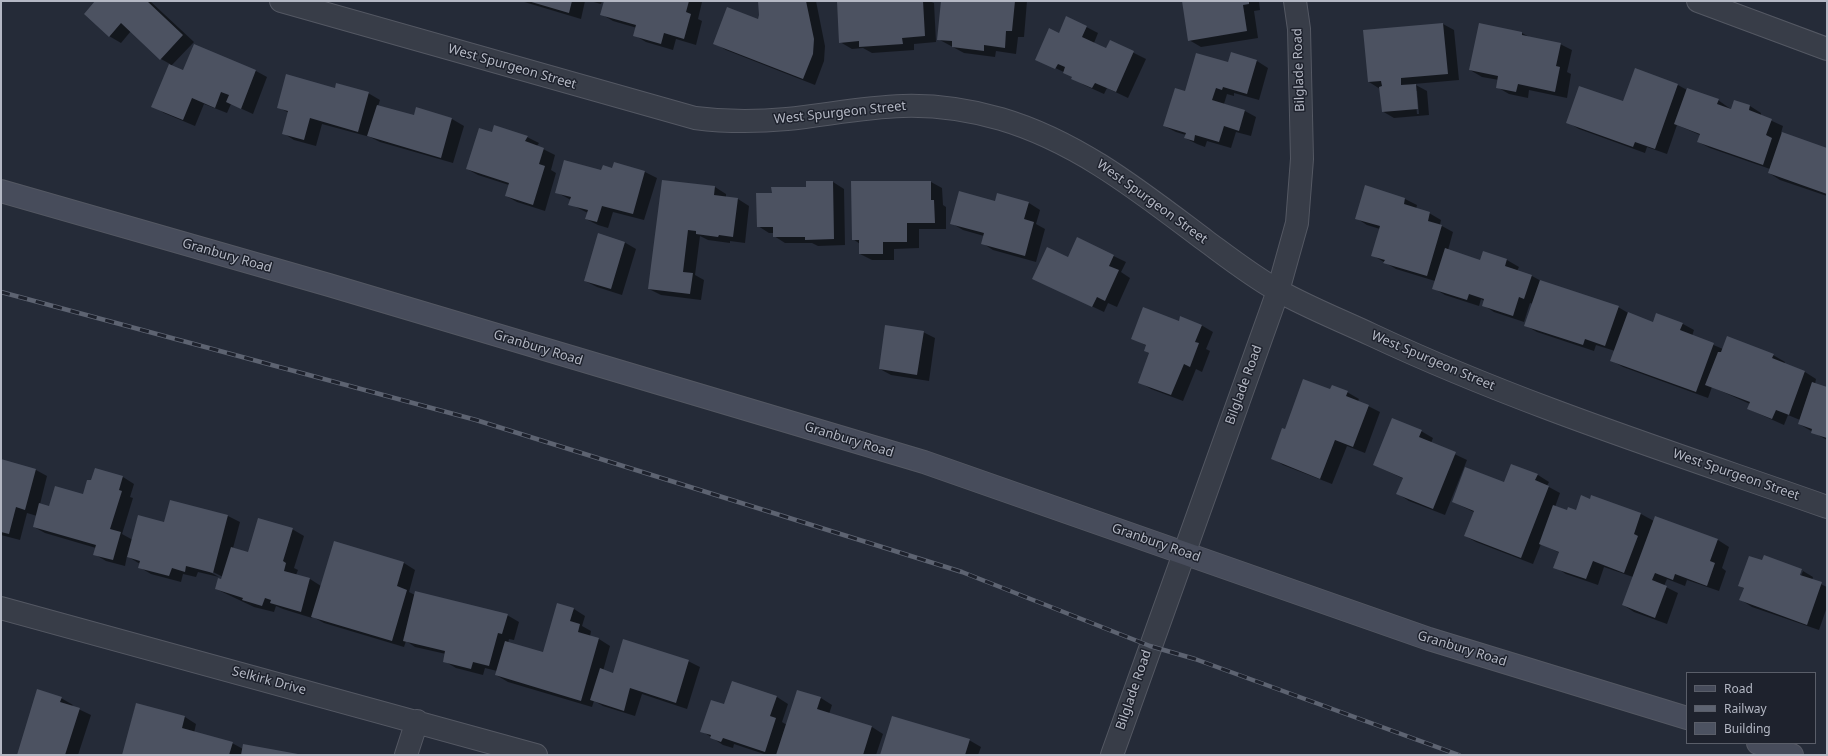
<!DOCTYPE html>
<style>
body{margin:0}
#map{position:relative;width:1828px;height:756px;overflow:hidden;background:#252b38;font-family:"Noto Sans",sans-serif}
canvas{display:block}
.frame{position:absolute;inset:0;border:2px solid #b4b8c4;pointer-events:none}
.legend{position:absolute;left:1686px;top:672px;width:130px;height:72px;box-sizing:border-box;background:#1e222d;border:1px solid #5a5e69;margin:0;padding:5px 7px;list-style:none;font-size:12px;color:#b4b8c4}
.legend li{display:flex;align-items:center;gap:8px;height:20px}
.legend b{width:20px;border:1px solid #5a5e69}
</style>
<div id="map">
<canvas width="1828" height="756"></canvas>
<div class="frame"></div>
<ul class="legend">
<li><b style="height:5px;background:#474c5b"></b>Road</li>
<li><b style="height:5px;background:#5d6371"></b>Railway</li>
<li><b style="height:11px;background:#4c5261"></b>Building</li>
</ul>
</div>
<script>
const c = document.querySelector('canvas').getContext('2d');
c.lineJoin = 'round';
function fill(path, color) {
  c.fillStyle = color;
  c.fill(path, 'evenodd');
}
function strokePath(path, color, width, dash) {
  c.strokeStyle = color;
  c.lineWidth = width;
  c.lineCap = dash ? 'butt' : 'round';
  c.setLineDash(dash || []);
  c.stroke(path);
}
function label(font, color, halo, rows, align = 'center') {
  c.font = font + ' "Noto Sans",sans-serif';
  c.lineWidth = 3;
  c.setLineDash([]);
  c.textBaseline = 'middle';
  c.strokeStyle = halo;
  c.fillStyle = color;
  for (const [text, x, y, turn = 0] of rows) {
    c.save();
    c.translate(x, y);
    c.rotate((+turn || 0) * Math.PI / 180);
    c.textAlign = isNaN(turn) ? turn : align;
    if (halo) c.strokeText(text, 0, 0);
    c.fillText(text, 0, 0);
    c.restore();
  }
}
fill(new Path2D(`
 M97,1H150L194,42L171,66L184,71L195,46L256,71L267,77L253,114L231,104L227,113L204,104L195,126L164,113L153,106L170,64L161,59L131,31L121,43L109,36Z
 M521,1H585L581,19Z
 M590,1H602L601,4Z
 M605,1H701L702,2L698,19L702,21L696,45L676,39L673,50L646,42L634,35L637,28L613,21L601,14Z
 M759,1H816L825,46L824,61L815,85L726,50L714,43L758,20L760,15Z
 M838,1H929L934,3L936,42L914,44V50L872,53L863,48L852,49L840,42Z
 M942,1H1027L1024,37H1018L1016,54L996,51L995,57L964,53L938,39Z
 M1183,1H1259L1260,10L1254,11L1258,38L1201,47L1189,40Z
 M1067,17L1098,33L1094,43L1106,49L1110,41L1146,59L1128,98L1107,88L1104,94L1084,85L1068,74L1036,59L1059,34Z
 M1443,24L1454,30L1459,80L1414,84L1427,91L1429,115L1394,118L1382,111L1380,89L1369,82ZM1415,91H1417L1419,114H1417Z
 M1522,33L1531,38L1560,44L1572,50L1567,72L1571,74L1567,98L1529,90L1528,98L1509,94L1497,87L1499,80L1482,77L1470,70Z
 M1231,54L1257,61L1268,68L1259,100L1234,93V96L1227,94L1224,104L1245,111L1256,117L1251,136L1236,132L1231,148L1207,141L1205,147L1197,144L1185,138L1186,135L1176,132L1164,126L1186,92L1228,64Z
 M1678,85L1687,90L1718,100L1732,110L1750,106L1761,113V116L1783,126L1781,133L1827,149V196L1780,180L1769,173L1770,169L1710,148L1698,142L1700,135L1677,125L1667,154L1647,147L1645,153L1579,129L1567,122Z
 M336,89L368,93L380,100L378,106L414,116L417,109L452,119L464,126L453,163L380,142L370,137L322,124L316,146L294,140L283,133L289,113L278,107Z
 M492,133L527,137L539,143L537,146L555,155L551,170L556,173L545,211L517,202L506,196L509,185L478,175L467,169Z
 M614,163L645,172L657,178L644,220L613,212L608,228L598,225L586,219L588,213L570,204L571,200L556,192L602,171L613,169Z
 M833,182L844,189L845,245L818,246L812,243H785L774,236V233H769L758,226L773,194Z
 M931,182L942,188L943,205L946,207V229H919V248L894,249V260H872L860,254V244L853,239Z
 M715,187L726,194V198L738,199L749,206L745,243L730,241V243L708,240L700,236L695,275L704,280L701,300L661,295L649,289Z
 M1365,187L1405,199L1417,205L1416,209L1429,213L1441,220L1440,225L1453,232L1448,250L1481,261L1484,253L1507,260L1519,267L1517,271L1532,276L1543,282L1618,307L1630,314L1654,323L1657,314L1683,324L1694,330L1692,336L1723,349L1773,355L1785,362L1784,364L1805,372L1816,379L1815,384L1827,388V440L1799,424L1800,420L1788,415L1784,425L1748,409L1750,404L1712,387L1708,398L1623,367L1612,361L1615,351L1596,345L1594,351L1537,332L1526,326L1533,304L1530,303L1524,322L1494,312L1483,305L1484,301L1481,299L1479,306L1445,295L1433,288L1435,281L1396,269L1372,255L1380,229L1367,225L1356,218Z
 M997,194L1029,203L1040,210L1036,224L1045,229L1036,262L993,250L982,243L984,236L963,230L951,223L996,202Z
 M1078,239L1126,262L1121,272L1130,278L1117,307L1108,303L1104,312L1034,279L1069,258Z
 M624,242L636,249L622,295L597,287L585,281Z
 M1201,325L1213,332L1206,349L1210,351L1202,372L1196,369L1183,401L1151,389L1139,382L1150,354L1145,351L1147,346L1132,338Z
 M923,332L935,338L929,381L891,375L880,369Z
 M1331,391L1347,392L1359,399L1358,401L1380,412L1365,453L1347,446L1332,484L1283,465L1272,458L1286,430Z
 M1421,431L1433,438L1431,443L1467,460L1445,515L1409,501L1398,494L1404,479L1374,465Z
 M1,460L36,470L47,476L40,504L50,507L84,496L123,477L134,484L130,497L133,498L122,534L133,540L165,523L171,501L228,516L240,522L233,548L249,553L292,529L304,536L294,568L298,570L296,575L310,579L321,586L334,543L404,563L415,570L409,592L415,595L507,615L519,622L514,640L509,639L508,643L543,653L574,609L585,616L582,626L591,631L590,637L599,639L610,646L603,671L614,674L688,661L700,667L687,709L642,694L635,716L603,706L594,701L592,707L508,682L496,675L497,671L485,668L483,675L456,668L444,661L446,654L415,647L406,641L404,647L324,623L313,617L312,618L283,609L276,606L274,612L254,607L216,589L223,577L209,570L208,571L219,577L198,572L196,577L183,574L181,582L151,574L139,567L140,564L127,556L125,566L106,561L94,554L96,548L45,533L34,527L37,516L27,513L20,540L1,535Z
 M1538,475L1549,482L1547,486L1560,493L1555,507L1567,511H1577L1590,500L1592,496L1641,514L1654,521L1655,517L1718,540L1729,547L1722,568L1726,571L1719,591L1687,580L1685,586L1667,579L1664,586L1678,593L1667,624L1634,612L1623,605L1633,577L1604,567L1598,585L1566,574L1555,567L1560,553L1541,544L1533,564L1476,542L1465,536L1474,512L1453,502L1504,483Z
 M1764,557L1803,571H1801L1799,580L1803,571L1813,577L1812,580L1827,587V607L1819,630L1752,607L1741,600L1745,589L1739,586L1763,562Z
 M777,697L788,704L782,722L787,725L821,698L832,705L829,714L872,727L883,734L876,755H767L734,744L733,748L723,745L702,731L724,705Z
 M61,698L73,705L72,706L91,715L78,755H18Z
 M136,704L185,717L196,724L194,733L232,743L243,749L296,755H123Z
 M969,740L981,747L978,755H881Z`), '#0007');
fill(new Path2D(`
 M95,1H147L183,35L160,60L121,23L109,37L84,14Z
 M528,1H572L569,13Z
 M604,1H689L686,12L691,14L684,39L664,33L661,44L633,36L636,25L600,15Z
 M758,1H806L814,39L813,54L803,79L713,44L727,7L758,19L759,15Z
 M837,1H923L925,36L902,38L903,44L859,47V41L839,43Z
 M941,1H1015L1012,31H1006L1005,48L984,45V51L952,47V41L937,40Z
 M1182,1H1249V4L1243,5L1247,31L1188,41Z
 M1066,16L1087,26L1082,37L1106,48L1110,40L1134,51L1116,92L1095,83L1092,88L1071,79L1072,77L1063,73L1065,67L1058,64L1055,69L1035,60L1049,28L1059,33Z
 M1443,23L1448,74L1401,78V85L1416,84L1418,109L1382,112L1379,87L1382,86L1381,81L1368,82L1363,30Z
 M1479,23L1522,32V35L1561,43L1556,66L1560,67L1555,92L1518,84L1516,92L1496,88L1498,76L1469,70Z
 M194,44L256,70L241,109L226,102L229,95L221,92L215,108L192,98L183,120L151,107L169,64L183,70Z
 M1231,52L1257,60L1247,94L1223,87L1222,90L1216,88L1212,100L1245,110L1239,131L1224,126L1219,142L1195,135L1194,141L1184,138L1186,133L1163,126L1175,88L1185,91L1196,53L1228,62Z
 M1635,68L1678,84L1655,149L1635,142L1633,147L1566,123L1579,86L1623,101Z
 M286,74L335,88L336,83L369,92L358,132L310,118L304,140L282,134L288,111L277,108Z
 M1687,88L1719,99L1717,104L1731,109L1734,100L1750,105L1749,110L1772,119L1766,135L1772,138L1763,165L1697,142L1700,134L1674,124Z
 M377,105L414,115L416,107L452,118L441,158L367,136Z
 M494,125L528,136L525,141L544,148L539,164L545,166L533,205L505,196L509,183L466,169L479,128L492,132Z
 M1782,132L1827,148V194L1768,173Z
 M564,160L601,170L603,165L612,168L614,162L645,171L633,214L602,206L597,222L585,219L588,210L568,205L571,197L555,193Z
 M662,180L715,186L714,195L738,198L733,237L719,235L718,237L696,234V231L688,230L683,272L693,273L690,294L648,289Z
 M806,181H833L834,239L805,240V237H773V227H757L756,193H772L771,187H806Z
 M851,181H931V200H934L935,223H907V242H883V254H859V240H852Z
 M1365,185L1405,198L1404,204L1430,212L1428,221L1442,225L1427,276L1383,263L1385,260L1371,256L1380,226L1355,219Z
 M959,191L995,201L997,193L1029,202L1024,219L1034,222L1025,256L981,244L984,233L950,224Z
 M598,233L625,242L611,289L584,281Z
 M1077,237L1114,255L1109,266L1119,270L1105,301L1097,297L1092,307L1032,279L1047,247L1068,257Z
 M1445,248L1480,260L1483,251L1507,259L1505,266L1532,275L1524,299L1519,297L1513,316L1482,306L1484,299L1469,294L1467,300L1432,289Z
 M1540,280L1619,306L1605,346L1585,339L1583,345L1524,326Z
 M1143,307L1179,321L1180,316L1202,325L1195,342L1199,343L1190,367L1184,364L1171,395L1138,383L1149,353L1144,351L1146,345L1131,339Z
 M1628,312L1653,322L1656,313L1683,323L1680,330L1714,343L1696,392L1610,361Z
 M885,325L924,331L917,375L879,369Z
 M1727,336L1774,354L1772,358L1805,371L1789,415L1776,410L1772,419L1747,409L1750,402L1705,385L1718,352H1721Z
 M1303,379L1330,389L1332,385L1348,391L1346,396L1369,405L1353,447L1335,440L1320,479L1271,459L1282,428L1285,429Z
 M1812,382L1827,387V438L1811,433L1812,429L1798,424Z
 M1392,418L1422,430L1419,437L1456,452L1433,509L1396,494L1403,478L1373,465Z
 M1,459L36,469L25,510L16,507L9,534L1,532Z
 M1511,464L1538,474L1535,480L1549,486L1521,558L1464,536L1474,511L1452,502L1465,467L1504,482Z
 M95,468L123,476L119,490L122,491L110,529L121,532L113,560L93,555L96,545L33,527L39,503L49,506L55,486L83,494L87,480H91Z
 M1581,495L1590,499L1591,495L1641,513L1634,534L1638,536L1624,573L1593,561L1586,579L1553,568L1559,552L1539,544L1553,505L1567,510L1568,507L1576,510Z
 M170,500L228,515L213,573L186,566L185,572L172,568L169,576L138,568L140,561L127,557L138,515L164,522Z
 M1655,516L1718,539L1710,561L1715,563L1707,586L1675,574L1673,580L1655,573L1652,580L1667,586L1655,618L1622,605Z
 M258,518L293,528L283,561L286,563L284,571L310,578L301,612L270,603L271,600L265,598L262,606L242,600L243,598L215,589L218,578L221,579L231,547L248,552Z
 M334,541L404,562L397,586L407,590L392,641L311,617Z
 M1764,555L1802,569L1800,575L1822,582L1807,625L1739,600L1744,588L1738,586L1749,556L1762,560Z
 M415,591L508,614L502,634L498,633L489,666L473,662L471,669L443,662L445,651L403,641Z
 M557,603L574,608L570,621L580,624L578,632L599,638L581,701L495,675L505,641L543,652Z
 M623,639L689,660L676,703L630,688L624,711L590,700L600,668L613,673Z
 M732,681L777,696L770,716L776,718L765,752L723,738L721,742L710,738L711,735L700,732L711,700L724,704Z
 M37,689L62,697L60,702L80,708L65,755H17Z
 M797,690L821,697L817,709L872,726L863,755H776Z
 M136,703L185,716L182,728L233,742L229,755H122Z
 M892,716L970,739L965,755H880Z
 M243,744L298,754V755H241Z`), '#4c5261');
const minor = new Path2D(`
 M281,1L695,118C726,122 756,122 787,119C826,115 864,107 903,106C936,105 969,110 1001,119C1079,142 1142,193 1206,241C1229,258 1252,276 1277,290C1307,307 1340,320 1372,335C1519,404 1674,453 1827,507
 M1698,1L1827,49
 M1,608L536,755
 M406,755L417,721
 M1112,755L1278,291L1297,223L1302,159L1299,29L1295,1`);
const secondary = new Path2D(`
 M1,191L329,285L924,462L1429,639L1687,718
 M1758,743L1792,755`);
strokePath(minor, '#545863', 24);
strokePath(secondary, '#545863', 24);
strokePath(minor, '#383d48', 22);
strokePath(secondary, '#474c5b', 22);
const rail = new Path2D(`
 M1,292L476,420L962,572L1150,646L1195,659L1459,755`);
strokePath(rail, '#5d6371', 4.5);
strokePath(rail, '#1e222d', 3, [9]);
label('13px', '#b4b8c4', '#1e222d', [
 ["West Spurgeon Street",512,67,16],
 ["Bilglade Road",1299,70,-92],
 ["West Spurgeon Street",840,113,-6],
 ["West Spurgeon Street",1152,202,36],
 ["Granbury Road",227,256,16],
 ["Granbury Road",538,348,17],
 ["West Spurgeon Street",1433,361,23],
 ["Bilglade Road",1244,385,-70],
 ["Granbury Road",849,440,17],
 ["West Spurgeon Street",1736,475,19],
 ["Granbury Road",1156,543,19],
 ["Granbury Road",1462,649,17],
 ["Selkirk Drive",269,681,15],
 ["Bilglade Road",1134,690,-71]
]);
</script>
